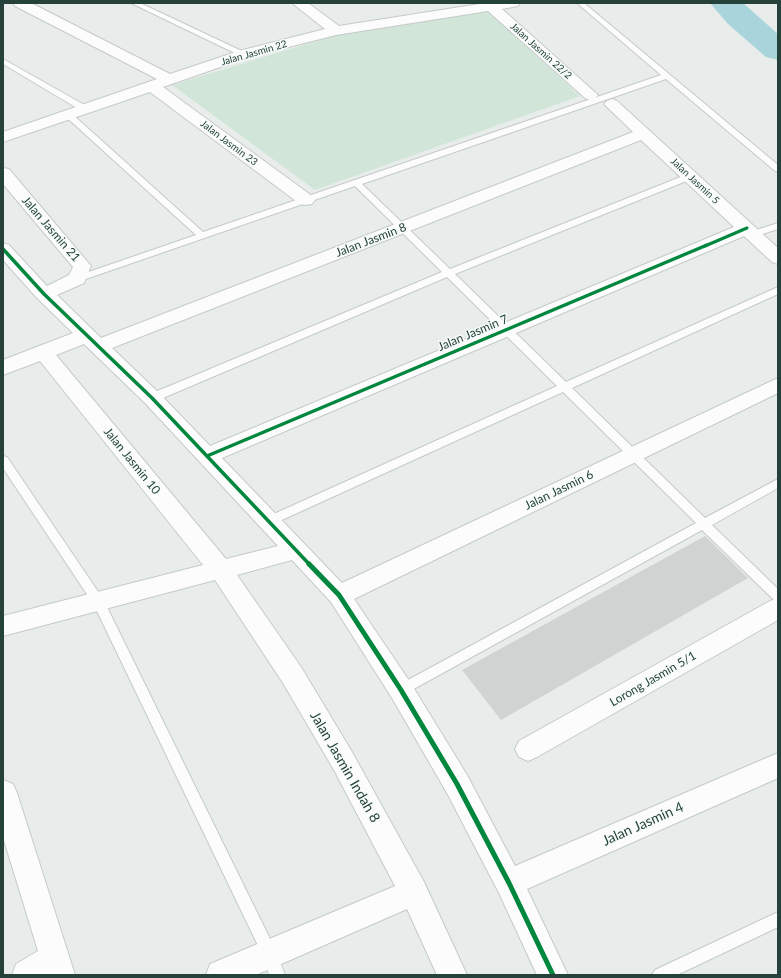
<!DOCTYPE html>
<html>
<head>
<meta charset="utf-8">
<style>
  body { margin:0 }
  #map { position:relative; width:781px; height:978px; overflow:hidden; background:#e8edeb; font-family:Lato,sans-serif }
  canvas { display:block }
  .frame { position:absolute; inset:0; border:4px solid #24423a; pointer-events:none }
</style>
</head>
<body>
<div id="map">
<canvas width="781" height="978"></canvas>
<div class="frame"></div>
</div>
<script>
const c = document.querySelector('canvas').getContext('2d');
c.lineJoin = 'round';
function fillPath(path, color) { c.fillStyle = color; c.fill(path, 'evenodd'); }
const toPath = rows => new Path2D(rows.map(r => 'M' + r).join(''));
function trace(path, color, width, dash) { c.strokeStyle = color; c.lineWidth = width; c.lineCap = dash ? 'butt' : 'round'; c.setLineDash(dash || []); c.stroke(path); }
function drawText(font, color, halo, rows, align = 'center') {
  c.font = font + ' Lato,sans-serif'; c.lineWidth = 3; c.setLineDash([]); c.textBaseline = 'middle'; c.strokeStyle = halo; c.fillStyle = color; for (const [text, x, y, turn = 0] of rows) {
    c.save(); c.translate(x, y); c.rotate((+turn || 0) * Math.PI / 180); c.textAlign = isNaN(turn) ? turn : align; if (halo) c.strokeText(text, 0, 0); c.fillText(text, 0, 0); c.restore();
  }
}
fillPath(toPath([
  [487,10,580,96,315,190,172,85,336,35]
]), '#d1e6d8');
fillPath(toPath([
  [710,3,743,3,778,34,778,60,766,57,728,24,710,3]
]), '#a9d4db');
fillPath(toPath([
  [705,536,748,578,501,720,462,670]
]), '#cfd4d2');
const service = toPath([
  [131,3,140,3,248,54,244,56,241,56,131,3],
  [577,3,584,3,778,165,778,171,775,171,666,79,362,184,450,269,688,174,694,174,695,176,694,178,455,274,566,382,778,287,778,294,572,388,705,518,778,479,778,488,712,525,778,589,778,602,774,600,702,530,401,696,397,694,395,690,397,686,696,523,563,392,273,524,269,525,265,524,263,521,265,518,557,386,447,277,156,401,148,401,147,398,148,395,442,272,355,186,80,281,74,281,72,279,74,277,196,235,64,115,68,113,71,113,203,232,661,75,577,3],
  [3,59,88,107,89,109,85,111,82,111,3,64,3,59],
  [778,223,778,229,753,237,749,234,750,232,778,223],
  [3,456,7,457,103,599,275,949,285,975,269,975,263,956,94,605,3,468,3,456],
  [778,912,778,927,677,975,652,975,655,970,778,912]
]);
const minor = toPath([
  [13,3,31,3,170,74,239,51,325,29,292,3,308,3,339,26,486,3,520,3,518,6,502,9,598,95,595,98,590,100,585,98,488,11,336,35,249,57,163,87,312,196,315,200,312,204,306,205,300,204,150,92,3,142,3,132,157,79,15,6,13,3],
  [612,99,617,101,778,248,778,264,772,262,744,236,222,458,342,583,778,378,778,393,354,599,410,682,467,775,515,866,778,753,778,778,527,889,568,975,537,975,499,893,447,793,392,698,331,602,292,560,237,575,301,667,352,752,424,882,467,975,437,975,407,909,256,975,206,975,210,964,395,886,334,770,283,683,215,580,3,636,3,616,203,565,40,361,3,375,3,360,73,333,37,298,3,260,3,243,9,245,47,286,69,275,73,267,3,184,3,168,9,169,91,266,84,283,57,295,101,338,633,132,604,104,607,101,612,99],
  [641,140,734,227,210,446,159,393,112,348,641,140],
  [84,344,145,403,278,546,226,559,56,355,84,344],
  [778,598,778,620,537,757,528,761,519,757,515,749,519,741,770,601,778,598],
  [3,780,13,784,17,793,75,975,12,975,16,964,38,951,3,837,3,780]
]);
trace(service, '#c5cac8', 2);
trace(minor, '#c5cac8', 2);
fillPath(service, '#fcfcfc');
fillPath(minor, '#fcfcfc');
trace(toPath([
  [705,246,747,228]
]), '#00873e', 3);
trace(toPath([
  [3,249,44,294,152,398,310,565],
  [207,456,707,245]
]), '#00873e', 3.5);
trace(toPath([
  [309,564,339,595,401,690,457,784,509,883,553,975]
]), '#00873e', 5);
drawText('10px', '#24423a', '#f7fbf9', [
  ["Jalan Jasmin 22/2",541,51,42],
  ["Jalan Jasmin 22",254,53,-16],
  ["Jalan Jasmin 23",229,143,37],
  ["Jalan Jasmin 5",695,181,43]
]);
drawText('12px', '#24423a', '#f7fbf9', [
  ["Jalan Jasmin 21",51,229,49],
  ["Jalan Jasmin 8",371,240,-21],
  ["Jalan Jasmin 7",473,333,-23],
  ["Jalan Jasmin 10",132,461,51],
  ["Jalan Jasmin 6",559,490,-26],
  ["Lorong Jasmin 5/1",653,679,-30]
]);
drawText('14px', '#24423a', '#f7fbf9', [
  ["Jalan Jasmin Indah 8",345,767,60],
  ["Jalan Jasmin 4",643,824,-24]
]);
</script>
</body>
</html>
